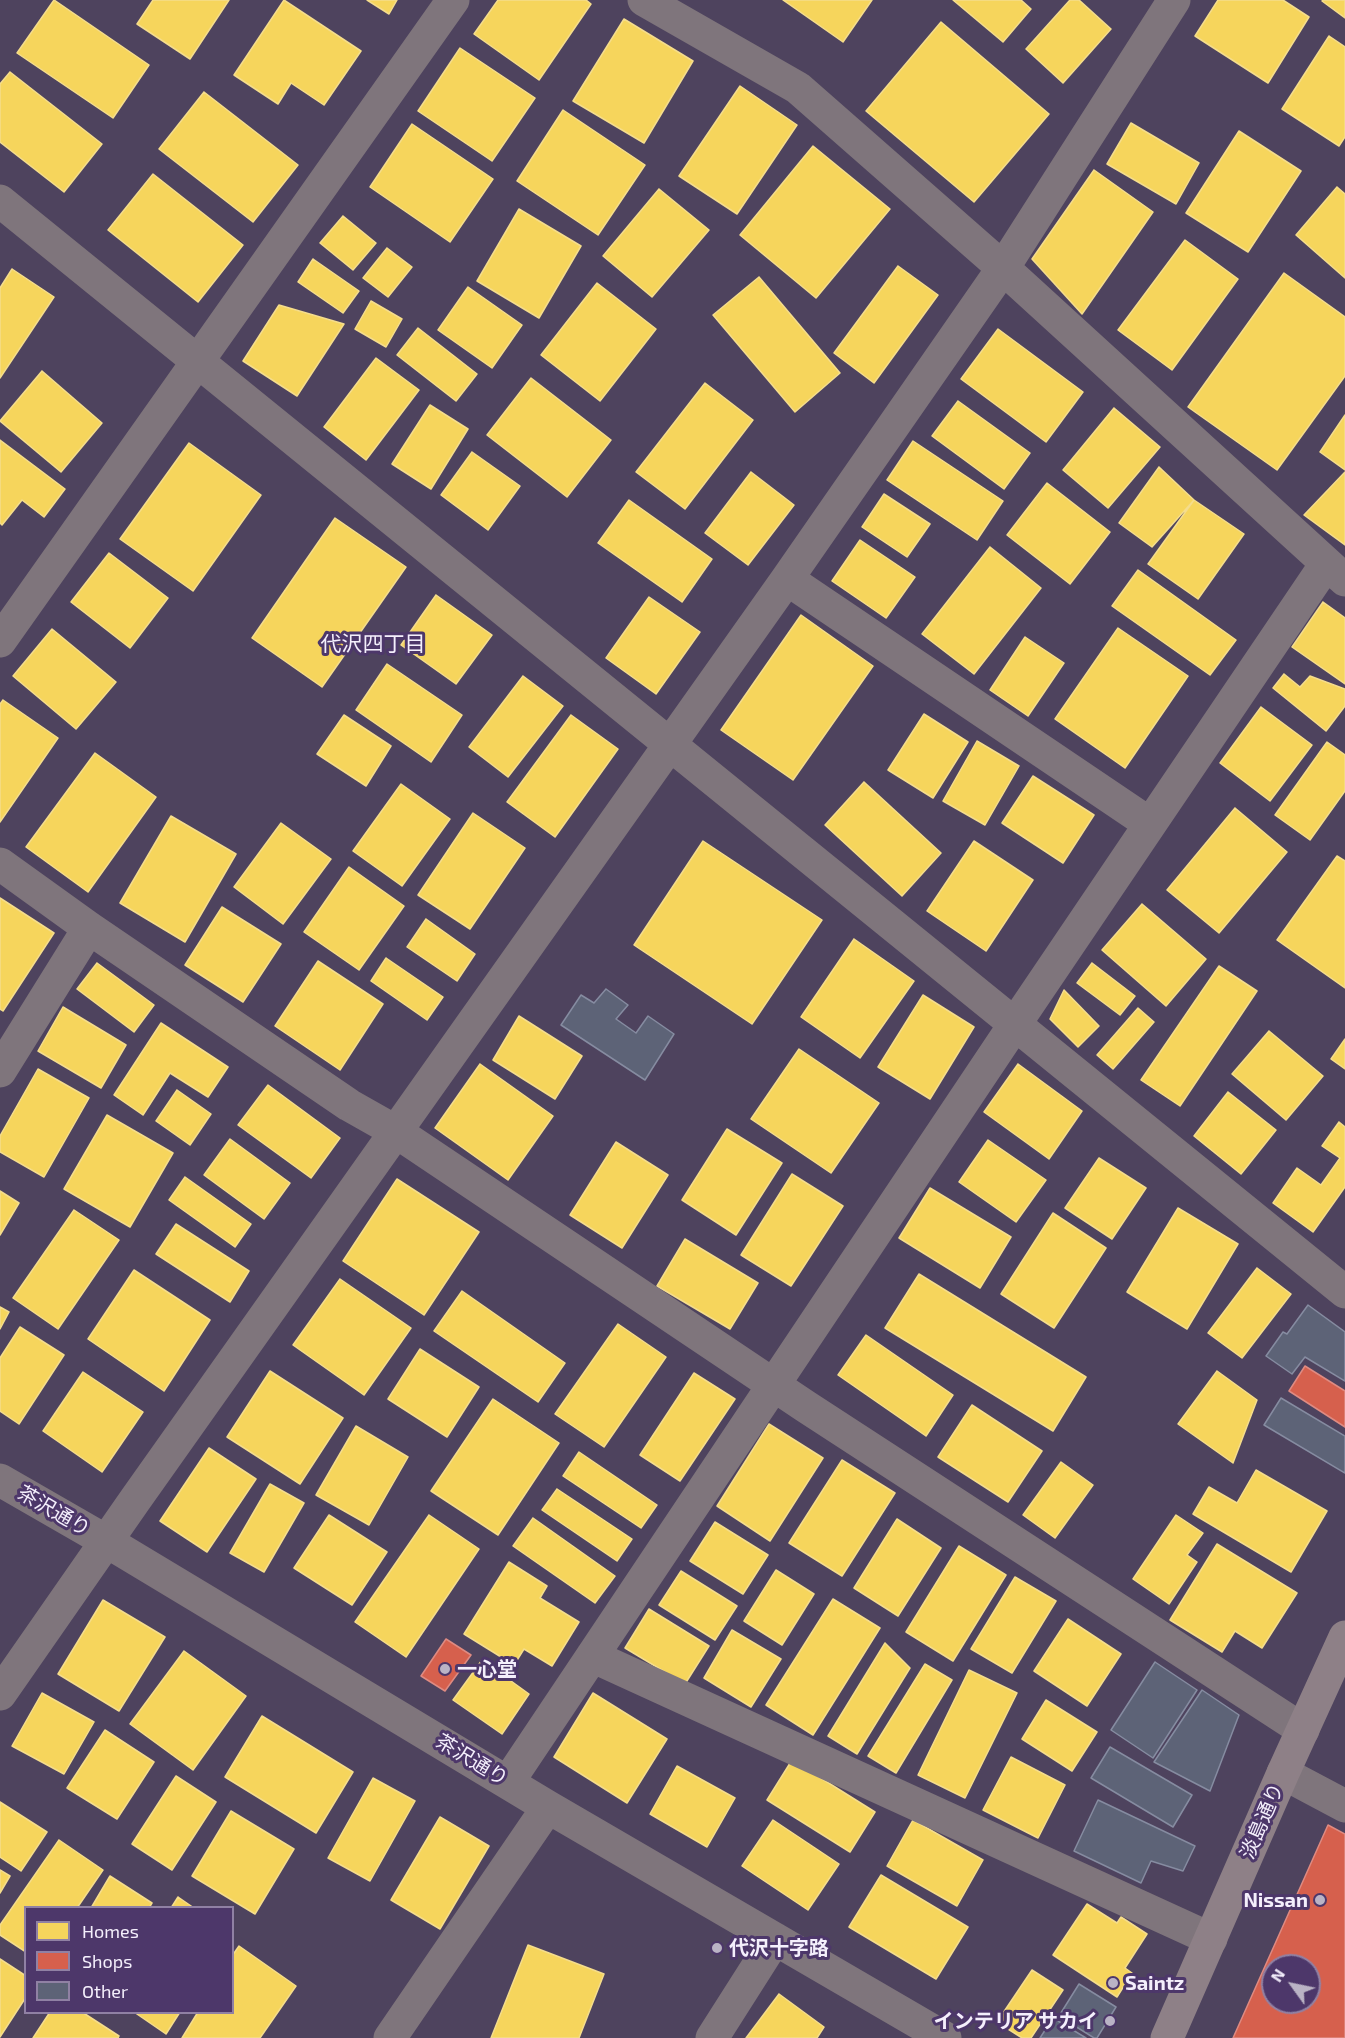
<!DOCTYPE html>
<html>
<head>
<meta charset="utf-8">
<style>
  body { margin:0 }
  #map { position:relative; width:1345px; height:2038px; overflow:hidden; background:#4e435e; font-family:"Exo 2",sans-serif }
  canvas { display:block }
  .legend { position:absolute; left:24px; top:1906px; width:210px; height:108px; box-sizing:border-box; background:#4d376a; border:2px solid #9081a4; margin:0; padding:8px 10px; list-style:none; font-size:18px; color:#f4effc }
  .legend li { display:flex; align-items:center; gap:12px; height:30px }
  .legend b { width:30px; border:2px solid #9081a4 }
  .north { position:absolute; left:1261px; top:1954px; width:60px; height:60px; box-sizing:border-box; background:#4d376a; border:2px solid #9081a4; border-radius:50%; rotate:303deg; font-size:16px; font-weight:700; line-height:24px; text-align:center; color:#f4effc }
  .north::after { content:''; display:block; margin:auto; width:21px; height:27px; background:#bab3c5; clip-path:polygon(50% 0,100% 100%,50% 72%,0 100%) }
</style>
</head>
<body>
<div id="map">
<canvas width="1345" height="2038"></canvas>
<ul class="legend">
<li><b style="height:16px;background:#f6d55c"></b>Homes</li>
<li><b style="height:16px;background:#d6604d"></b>Shops</li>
<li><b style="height:16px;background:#5d6377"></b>Other</li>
</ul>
<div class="north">N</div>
</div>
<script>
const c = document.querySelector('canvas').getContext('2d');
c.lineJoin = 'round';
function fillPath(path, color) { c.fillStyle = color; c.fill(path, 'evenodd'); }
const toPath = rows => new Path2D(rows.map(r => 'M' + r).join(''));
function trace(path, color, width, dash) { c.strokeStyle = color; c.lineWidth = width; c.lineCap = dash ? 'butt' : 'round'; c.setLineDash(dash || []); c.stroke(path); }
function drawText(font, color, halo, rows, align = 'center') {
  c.font = font + ' "Exo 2","Noto Sans JP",sans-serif'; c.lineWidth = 6; c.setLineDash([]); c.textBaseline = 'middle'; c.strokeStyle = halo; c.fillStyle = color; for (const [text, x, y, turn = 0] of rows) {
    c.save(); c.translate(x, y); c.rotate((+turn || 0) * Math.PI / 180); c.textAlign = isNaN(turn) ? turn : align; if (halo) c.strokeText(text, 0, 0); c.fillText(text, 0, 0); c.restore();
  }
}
const homes = toPath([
  [54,0,149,65,113,118,17,53,54,0],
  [153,0,229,0,190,59,137,24,153,0],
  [284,0,361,51,324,105,291,83,278,104,234,75,284,0],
  [367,0,397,0,389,14,367,0],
  [498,0,586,0,591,4,539,80,474,34,498,0],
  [783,0,872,0,843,42,783,0],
  [953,0,1021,0,1031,9,1003,42,953,0],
  [1070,0,1079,0,1111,29,1063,83,1026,49,1070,0],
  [1218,0,1283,0,1309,17,1268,83,1195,36,1218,0],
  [1323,0,1345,0,1345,18,1322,1,1323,0],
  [624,19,693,61,644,143,573,101,624,19],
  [941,22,1049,114,974,202,866,111,941,22],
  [1329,36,1345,47,1345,137,1339,146,1282,109,1329,36],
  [460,48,535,98,492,161,418,111,460,48],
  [10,72,102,144,64,192,0,142,0,84,10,72],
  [740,86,797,125,737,214,679,176,740,86],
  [204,92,298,165,253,222,159,149,204,92],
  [563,110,645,165,598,235,517,181,563,110],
  [1131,123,1199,163,1176,204,1107,164,1131,123],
  [412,124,493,179,450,242,370,187,412,124],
  [1239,131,1301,171,1248,252,1186,213,1239,131],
  [813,146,890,209,816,298,740,235,813,146],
  [1094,170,1153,212,1082,314,1032,259,1094,170],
  [153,174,243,245,198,302,108,230,153,174],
  [1337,187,1345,194,1345,278,1296,235,1337,187],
  [659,189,709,230,652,297,603,256,659,189],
  [519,209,581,246,539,318,477,281,519,209],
  [343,216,376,243,353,270,320,243,343,216],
  [1185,240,1238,279,1172,370,1118,330,1185,240],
  [387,248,412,267,388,297,363,278,387,248],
  [313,259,359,291,343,313,298,282,313,259],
  [898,266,938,295,874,383,834,353,898,266],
  [12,269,54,297,0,378,0,288,12,269],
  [1284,273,1345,317,1345,376,1277,470,1188,407,1284,273],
  [759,277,840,373,795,412,713,315,759,277],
  [597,283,656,329,600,401,541,355,597,283],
  [468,287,522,325,492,368,438,330,468,287],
  [371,301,402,319,386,347,355,329,371,301],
  [279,305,344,324,297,396,243,361,279,305],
  [418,328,477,374,456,401,397,355,418,328],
  [998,329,1083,392,1046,442,961,379,998,329],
  [376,358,419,390,366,460,324,427,376,358],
  [42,371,102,423,61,472,0,421,42,371],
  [531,378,611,440,567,497,487,435,531,378],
  [705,383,753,420,685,509,636,472,705,383],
  [958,401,1030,453,1004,489,932,436,958,401],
  [430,405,468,429,431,489,392,464,430,405],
  [1114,408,1160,447,1108,508,1063,470,1114,408],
  [1345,415,1345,470,1320,452,1345,415],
  [0,440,65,489,44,517,22,500,2,525,0,523,0,440],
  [913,441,1003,501,977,540,887,480,913,441],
  [189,443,261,495,193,591,120,539,189,443],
  [472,452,520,486,488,530,441,495,472,452],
  [1159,467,1194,500,1152,547,1119,523,1159,467],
  [751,472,794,505,748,565,705,533,751,472],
  [1345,472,1345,545,1304,515,1345,472],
  [1047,483,1110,532,1070,584,1007,535,1047,483],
  [884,494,930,524,907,557,862,527,884,494],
  [629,500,712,559,682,602,598,543,629,500],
  [1194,500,1244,534,1198,599,1148,564,1194,500],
  [335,518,406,567,322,687,252,638,335,518],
  [860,540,915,577,886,618,832,581,860,540],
  [990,547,1041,588,974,674,922,634,990,547],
  [109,553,168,598,130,648,71,602,109,553],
  [1138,570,1236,640,1210,675,1112,606,1138,570],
  [436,595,492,635,456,684,401,645,436,595],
  [649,597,700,632,656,694,606,658,649,597],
  [1323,602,1345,618,1345,684,1292,647,1323,602],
  [801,615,873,666,793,780,721,730,801,615],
  [1118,628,1188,676,1125,768,1055,719,1118,628],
  [52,629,116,682,76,729,13,676,52,629],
  [1025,637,1064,663,1028,716,990,690,1025,637],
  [387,664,462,715,431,762,356,710,387,664],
  [1284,674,1300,687,1310,676,1345,689,1345,706,1326,731,1273,688,1284,674],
  [523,676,563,706,508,777,469,747,523,676],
  [3,700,58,738,0,822,0,704,3,700],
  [1261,707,1312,745,1270,801,1220,763,1261,707],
  [924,714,968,742,933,798,888,770,924,714],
  [344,715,391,746,366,786,317,754,344,715],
  [571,715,618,749,555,837,507,802,571,715],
  [977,741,1019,766,985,825,943,801,977,741],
  [1327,742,1345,755,1345,791,1310,840,1275,815,1327,742],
  [95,753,156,797,88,892,26,847,95,753],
  [1033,776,1094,815,1063,863,1002,823,1033,776],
  [864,782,941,853,902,896,825,825,864,782],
  [401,784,450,819,402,886,353,851,401,784],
  [1235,808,1287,852,1219,933,1167,890,1235,808],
  [473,813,525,848,470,929,418,895,473,813],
  [171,816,236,854,185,942,120,903,171,816],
  [281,823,331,859,283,924,234,887,281,823],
  [703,841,822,920,752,1024,634,945,703,841],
  [974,841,1033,880,986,951,927,911,974,841],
  [1337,856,1345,861,1345,988,1277,940,1337,856],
  [349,867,404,906,359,970,304,932,349,867],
  [0,898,54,933,3,1011,0,1009,0,898],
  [1142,904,1206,959,1166,1006,1102,950,1142,904],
  [222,907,281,944,243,1002,185,965,222,907],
  [426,919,475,954,457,981,407,947,426,919],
  [854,939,914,981,860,1058,801,1017,854,939],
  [386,958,443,997,427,1020,371,981,386,958],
  [318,961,383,1004,340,1070,275,1026,318,961],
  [97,963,154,1005,134,1032,77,989,97,963],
  [1092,963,1135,996,1120,1015,1077,983,1092,963],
  [1219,966,1257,991,1180,1106,1141,1080,1219,966],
  [1064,990,1099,1026,1078,1047,1050,1019,1064,990],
  [923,995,974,1027,930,1099,878,1067,923,995],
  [63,1007,126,1045,101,1088,38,1051,63,1007],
  [1138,1008,1154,1022,1113,1069,1097,1055,1138,1008],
  [519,1016,582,1056,555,1099,493,1060,519,1016],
  [161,1023,228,1067,208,1097,170,1073,143,1115,114,1095,161,1023],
  [1269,1031,1323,1076,1286,1120,1232,1074,1269,1031],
  [1345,1039,1345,1069,1331,1059,1345,1039],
  [799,1049,879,1103,831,1173,751,1119,799,1049],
  [480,1064,553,1116,508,1180,435,1128,480,1064],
  [1018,1064,1082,1111,1049,1159,984,1112,1018,1064],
  [38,1069,89,1098,44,1177,0,1152,0,1136,38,1069],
  [268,1085,340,1138,311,1178,238,1125,268,1085],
  [177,1090,211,1114,190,1145,156,1121,177,1090],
  [1228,1092,1276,1130,1241,1174,1194,1136,1228,1092],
  [107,1115,173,1153,130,1227,64,1189,107,1115],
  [1339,1122,1345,1127,1345,1187,1313,1232,1273,1203,1297,1168,1321,1185,1340,1158,1322,1146,1339,1122],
  [727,1129,782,1163,736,1235,682,1200,727,1129],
  [230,1139,290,1183,264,1219,204,1175,230,1139],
  [988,1140,1046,1180,1016,1222,959,1182,988,1140],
  [616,1142,668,1175,622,1248,570,1215,616,1142],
  [1099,1158,1146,1188,1112,1239,1065,1208,1099,1158],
  [792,1174,843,1206,791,1286,741,1255,792,1174],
  [185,1177,251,1224,235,1247,169,1200,185,1177],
  [397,1179,479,1232,424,1315,343,1261,397,1179],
  [930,1188,1011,1237,980,1288,899,1238,930,1188],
  [0,1191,19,1203,0,1235,0,1191],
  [1178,1208,1238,1244,1187,1329,1127,1292,1178,1208],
  [74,1210,119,1240,58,1329,13,1298,74,1210],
  [1053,1213,1106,1248,1054,1328,1001,1294,1053,1213],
  [176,1224,249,1271,230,1302,156,1254,176,1224],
  [685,1239,758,1283,730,1329,657,1286,685,1239],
  [1257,1268,1291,1294,1242,1358,1208,1333,1257,1268],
  [134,1270,210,1320,164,1391,88,1339,134,1270],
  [919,1274,1086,1377,1053,1431,885,1328,919,1274],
  [340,1279,411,1328,364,1395,293,1345,340,1279],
  [462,1291,565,1363,538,1402,434,1331,462,1291],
  [0,1307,9,1312,0,1329,0,1307],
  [618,1324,666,1357,604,1447,555,1414,618,1324],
  [20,1327,64,1355,19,1424,0,1411,0,1358,20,1327],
  [866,1335,953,1395,926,1436,838,1375,866,1335],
  [420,1349,479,1387,447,1437,388,1399,420,1349],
  [270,1371,343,1418,300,1484,227,1437,270,1371],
  [1217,1371,1257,1400,1233,1463,1178,1424,1217,1371],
  [83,1372,143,1412,102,1472,43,1431,83,1372],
  [694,1373,735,1399,680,1481,640,1455,694,1373],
  [493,1399,559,1443,498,1535,431,1491,493,1399],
  [972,1405,1042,1451,1008,1502,938,1457,972,1405],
  [769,1424,823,1458,770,1541,717,1506,769,1424],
  [356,1426,408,1457,369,1525,316,1495,356,1426],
  [209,1448,256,1479,207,1552,160,1521,209,1448],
  [579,1452,657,1505,641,1528,563,1476,579,1452],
  [842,1460,895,1493,842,1576,789,1543,842,1460],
  [1061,1462,1093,1485,1055,1538,1023,1515,1061,1462],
  [1256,1470,1327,1511,1291,1572,1193,1514,1209,1487,1237,1503,1256,1470],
  [270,1484,304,1503,264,1572,230,1553,270,1484],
  [557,1489,632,1539,617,1561,542,1510,557,1489],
  [329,1515,387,1552,352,1605,294,1568,329,1515],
  [429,1515,479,1549,406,1657,355,1622,429,1515],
  [1176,1515,1203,1533,1187,1555,1197,1562,1169,1604,1133,1579,1176,1515],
  [533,1518,615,1576,595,1603,513,1546,533,1518],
  [897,1519,941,1548,898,1616,854,1588,897,1519],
  [715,1522,768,1555,743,1594,690,1561,715,1522],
  [1217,1544,1297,1593,1262,1648,1235,1631,1222,1652,1170,1620,1217,1544],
  [959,1546,1006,1575,953,1661,906,1632,959,1546],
  [509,1562,547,1586,540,1598,579,1622,552,1666,524,1649,514,1665,464,1634,509,1562],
  [776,1570,814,1594,782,1645,744,1621,776,1570],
  [681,1571,737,1606,715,1640,659,1605,681,1571],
  [1015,1577,1056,1601,1012,1673,971,1649,1015,1577],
  [833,1599,880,1628,813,1735,766,1705,833,1599],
  [103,1600,165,1637,119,1711,58,1674,103,1600],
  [649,1609,709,1646,685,1684,625,1648,649,1609],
  [1068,1619,1121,1654,1087,1706,1034,1671,1068,1619],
  [732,1630,781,1659,751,1707,704,1678,732,1630],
  [885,1643,910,1668,857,1754,828,1736,885,1643],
  [184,1651,246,1696,193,1770,130,1724,184,1651],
  [482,1660,529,1694,502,1734,453,1700,482,1660],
  [925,1664,952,1680,896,1773,868,1756,925,1664],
  [969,1670,1017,1693,965,1798,918,1775,969,1670],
  [42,1693,94,1722,64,1774,12,1746,42,1693],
  [593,1693,667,1739,627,1803,554,1757,593,1693],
  [1046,1700,1097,1732,1072,1771,1022,1739,1046,1700],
  [262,1716,353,1772,316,1833,225,1777,262,1716],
  [105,1730,154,1762,117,1819,67,1788,105,1730],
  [1011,1757,1065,1785,1038,1838,983,1810,1011,1757],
  [792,1760,875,1812,850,1852,767,1800,792,1760],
  [677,1766,735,1798,707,1847,650,1814,677,1766],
  [176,1776,216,1802,172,1870,132,1844,176,1776],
  [373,1778,415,1801,370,1881,328,1858,373,1778],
  [0,1802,47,1832,21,1871,0,1857,0,1802],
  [231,1811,294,1849,255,1914,192,1876,231,1811],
  [440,1817,489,1846,440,1929,391,1900,440,1817],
  [773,1820,839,1864,808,1910,742,1866,773,1820],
  [913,1820,983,1860,957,1906,887,1866,913,1820],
  [59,1840,103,1870,77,1908,26,1908,26,1952,0,1935,0,1925,59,1840],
  [0,1870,10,1876,0,1893,0,1870],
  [881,1875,968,1927,936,1979,849,1927,881,1875],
  [110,1876,152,1903,149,1908,91,1908,110,1876],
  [178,1897,194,1908,171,1908,178,1897],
  [1087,1904,1117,1923,1121,1917,1147,1934,1125,1968,1132,1973,1117,1997,1053,1955,1087,1904],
  [528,1945,604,1974,579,2038,491,2038,528,1945],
  [239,1946,296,1986,260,2038,182,2038,198,2012,232,2012,232,1956,239,1946],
  [0,1959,26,1976,26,1997,0,2037,0,1959],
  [1032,1970,1063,1990,1031,2038,1022,2038,997,2022,1032,1970],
  [779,1994,824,2027,817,2038,746,2038,779,1994],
  [50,2012,82,2012,119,2036,118,2038,33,2038,50,2012],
  [134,2012,180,2012,166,2034,134,2012]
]);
fillPath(homes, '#f6d55c');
trace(homes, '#f5dd8c', 1.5);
const shops = toPath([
  [1305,1366,1345,1391,1345,1427,1289,1391,1305,1366],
  [446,1639,471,1655,445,1691,421,1676,446,1639],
  [1328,1825,1345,1834,1345,2038,1233,2038,1328,1825],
  [1273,1966,1309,1966,1309,2002,1273,2002,1273,1966]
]);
fillPath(shops, '#d6604d');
trace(shops, '#df8b82', 1.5);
const building = toPath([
  [606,989,628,1005,616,1019,636,1033,648,1016,674,1034,645,1080,561,1025,581,995,594,1003,606,989],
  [1308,1305,1345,1332,1345,1381,1305,1357,1292,1374,1266,1356,1283,1332,1287,1334,1308,1305],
  [1281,1398,1345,1436,1345,1473,1264,1425,1281,1398],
  [1155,1662,1197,1690,1153,1758,1111,1730,1155,1662],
  [1202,1690,1239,1715,1210,1791,1154,1762,1202,1690],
  [1110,1747,1192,1795,1173,1827,1091,1778,1110,1747],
  [1098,1800,1195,1846,1183,1871,1151,1861,1141,1883,1074,1851,1098,1800],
  [1079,1984,1116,2007,1097,2038,1094,2038,1059,2016,1079,1984],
  [1053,2018,1086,2038,1040,2038,1053,2018]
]);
fillPath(building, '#5d6377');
trace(building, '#868ca1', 1.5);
trace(toPath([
  [644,0,798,88,1003,268,1345,580],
  [0,201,1345,1292],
  [787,579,1150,824],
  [0,641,453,0],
  [0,864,89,928,349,1105,395,1131,805,1406,1303,1730],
  [0,1071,89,928],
  [0,1480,106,1541,548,1807,945,2038],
  [592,1656,1211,1939],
  [0,1694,135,1500,787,579,1003,268,1174,0],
  [1283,1773,1345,1806],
  [508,1782,1015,1024,1326,564],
  [390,2038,548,1807],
  [712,2038,775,1939]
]), '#7f757c', 33);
trace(toPath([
  [1167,2038,1283,1773,1345,1637]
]), '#8e8087', 33);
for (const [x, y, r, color] of [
  [445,1669,6,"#bab3c5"],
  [1320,1900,6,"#bab3c5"],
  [717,1948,6,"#bab3c5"],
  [1113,1983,6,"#bab3c5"],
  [1110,2021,6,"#bab3c5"]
]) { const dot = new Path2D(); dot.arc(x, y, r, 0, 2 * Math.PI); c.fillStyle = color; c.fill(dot); trace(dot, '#4d376a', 2); }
drawText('20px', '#f4effc', '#4d376a', [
  ["茶沢通り",54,1511,30],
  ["茶沢通り",472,1760,31],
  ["淡島通り",1262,1821,-67]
]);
drawText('bold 20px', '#f4effc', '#4d376a', [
  ["一心堂",457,1669],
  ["Nissan",1308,1900,"right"],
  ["代沢十字路",729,1948],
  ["Saintz",1125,1983],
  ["インテリア サカイ",1098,2021,"right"]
], 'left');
drawText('21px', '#f4effc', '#4d376a', [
  ["代沢四丁目",373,644]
]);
</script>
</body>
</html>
